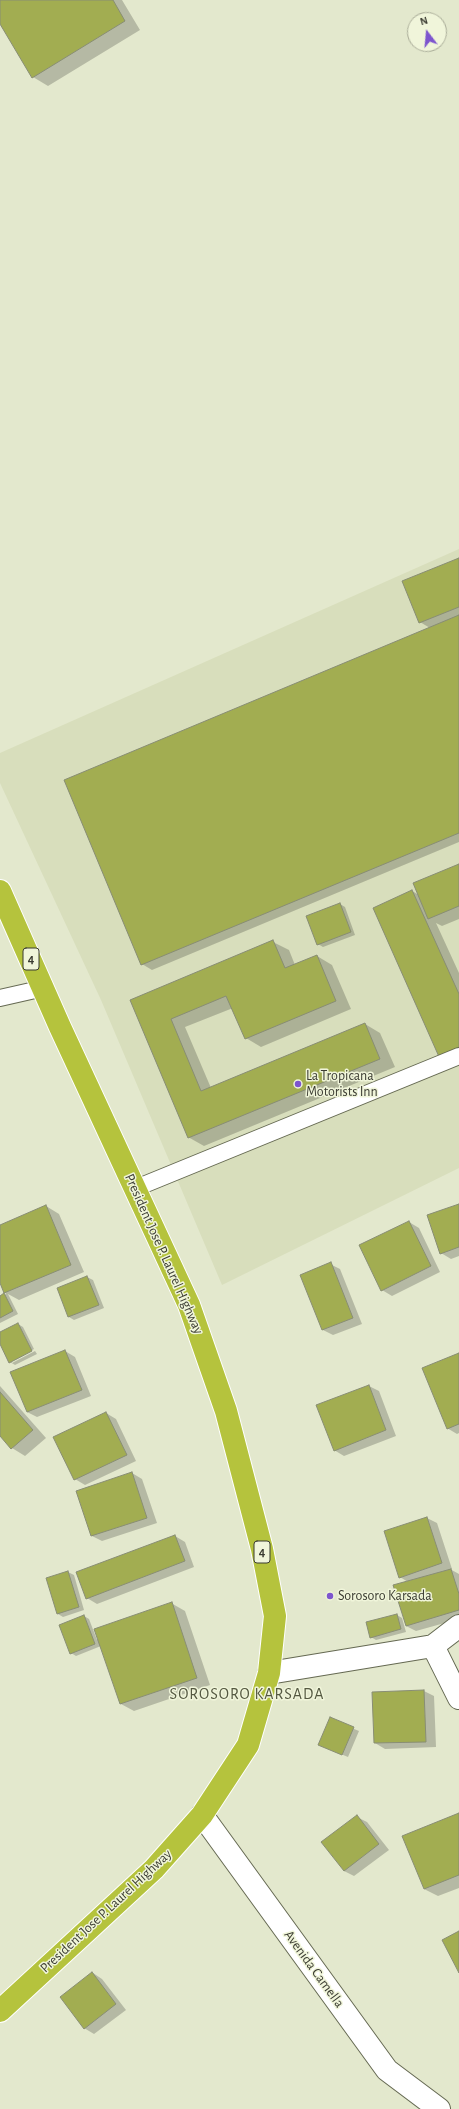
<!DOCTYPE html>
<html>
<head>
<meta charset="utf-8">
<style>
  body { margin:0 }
  #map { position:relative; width:459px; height:2109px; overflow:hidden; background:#e3e8cd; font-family:"Alegreya Sans",sans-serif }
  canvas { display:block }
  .north { position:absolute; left:407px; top:12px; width:40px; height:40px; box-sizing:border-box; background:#f0f5da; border:1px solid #a8ab97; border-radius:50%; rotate:344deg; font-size:11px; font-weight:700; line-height:16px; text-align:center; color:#3b3c32 }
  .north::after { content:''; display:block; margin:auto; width:14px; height:18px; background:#7d55ce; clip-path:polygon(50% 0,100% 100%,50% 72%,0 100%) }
</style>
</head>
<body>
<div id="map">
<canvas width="459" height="2109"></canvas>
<div class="north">N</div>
</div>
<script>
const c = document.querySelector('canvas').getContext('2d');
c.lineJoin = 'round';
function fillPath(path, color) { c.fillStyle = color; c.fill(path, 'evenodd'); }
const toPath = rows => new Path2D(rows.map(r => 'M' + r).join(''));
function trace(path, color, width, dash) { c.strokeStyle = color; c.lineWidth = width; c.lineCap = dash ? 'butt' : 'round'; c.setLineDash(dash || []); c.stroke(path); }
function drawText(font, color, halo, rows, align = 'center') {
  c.font = font + ' "Alegreya Sans",sans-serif'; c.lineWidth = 3; c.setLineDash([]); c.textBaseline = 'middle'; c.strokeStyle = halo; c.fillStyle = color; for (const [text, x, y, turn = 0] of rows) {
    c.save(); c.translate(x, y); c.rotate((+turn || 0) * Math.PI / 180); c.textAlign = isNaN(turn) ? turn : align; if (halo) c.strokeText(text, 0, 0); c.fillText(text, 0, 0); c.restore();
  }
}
fillPath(toPath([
  [459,549,459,1168,222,1285,101,1000,0,783,0,753]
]), '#d8debc');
fillPath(toPath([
  [0,0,122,0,140,30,48,86,33,77,0,23],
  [459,559,459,842,152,970,142,964,430,628,420,622],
  [459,865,459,919,442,926,436,923,459,973,459,1063,412,891,419,895],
  [340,904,345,907,355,935,323,947,318,944],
  [273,942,289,950,295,965,317,956,332,965,351,1009,261,1047,246,1038,233,1008,185,1027,211,1088,365,1024,380,1033,395,1067,204,1146,188,1137,131,1000],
  [459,1205,459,1256,451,1259,441,1253],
  [46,1206,59,1214,84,1272,19,1300,8,1294,18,1314,0,1323,0,1297,6,1294,0,1280,0,1226],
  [409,1222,419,1228,440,1272,392,1296,382,1290],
  [330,1264,340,1269,362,1324,333,1335,323,1330],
  [87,1277,93,1280,104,1308,74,1320,69,1317],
  [18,1324,23,1327,34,1349,12,1361,12,1363,35,1351,37,1354,15,1365,10,1362,0,1342,0,1333],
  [65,1351,75,1357,91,1396,37,1417,27,1412],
  [459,1354,459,1433,457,1434,447,1428],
  [0,1386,46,1438,25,1456,12,1448,0,1434],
  [369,1386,379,1391,396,1436,344,1456,334,1450],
  [106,1413,116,1419,136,1461,85,1485,75,1479],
  [132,1473,142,1479,157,1523,102,1541,92,1536],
  [427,1518,437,1523,452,1569,450,1569,459,1574,459,1619,416,1631,406,1626,408,1582,400,1577],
  [175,1536,185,1542,194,1567,97,1604,87,1598],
  [68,1572,74,1575,84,1610,63,1617,58,1614],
  [171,1603,185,1611,210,1685,134,1711,121,1704,101,1646,76,1656,71,1653,84,1616,89,1619,97,1640],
  [397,1615,402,1618,406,1632,376,1640,371,1637],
  [424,1691,434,1696,436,1747,385,1749,375,1743,373,1693],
  [330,1719,359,1731,348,1757,319,1745],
  [459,1814,459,1888,438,1896,424,1889],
  [357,1817,367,1822,389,1850,354,1876,344,1871],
  [93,1973,102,1979,126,2010,94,2034,84,2028]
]), '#0003');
const building = toPath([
  [0,0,113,0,125,21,32,78,0,24,0,0],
  [459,558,459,607,419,623,402,581,459,558],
  [459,615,459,833,141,965,64,780,459,615],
  [459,864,459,906,428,919,413,883,459,864],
  [412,890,459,994,459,1050,440,1059,373,908,412,890],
  [340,903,351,932,317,945,306,916,340,903],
  [273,940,285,968,317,955,336,1001,245,1039,226,996,171,1019,201,1091,365,1023,380,1059,188,1138,130,1000,273,940],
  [459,1204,459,1247,440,1254,427,1215,459,1204],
  [46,1205,71,1265,4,1293,0,1283,0,1225,46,1205],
  [409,1221,431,1266,381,1291,359,1245,409,1221],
  [331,1262,353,1318,322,1330,300,1275,331,1262],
  [87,1276,99,1305,68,1317,57,1288,87,1276],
  [4,1293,13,1311,0,1318,0,1296,4,1293],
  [18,1323,32,1351,9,1363,0,1344,0,1332,18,1323],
  [65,1350,82,1390,27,1412,10,1372,65,1350],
  [459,1353,459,1424,447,1429,422,1368,459,1353],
  [369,1385,386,1430,334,1451,316,1405,369,1385],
  [0,1392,33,1430,11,1449,0,1436,0,1392],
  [106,1412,127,1455,74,1480,53,1437,106,1412],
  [132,1472,147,1518,91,1536,76,1491,132,1472],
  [427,1517,442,1563,399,1578,384,1531,427,1517],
  [175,1535,185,1561,86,1599,76,1572,175,1535],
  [451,1569,459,1594,459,1610,406,1626,393,1585,451,1569],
  [68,1571,79,1607,57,1614,46,1578,68,1571],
  [172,1602,197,1678,120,1704,94,1629,172,1602],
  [397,1614,401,1629,370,1638,366,1622,397,1614],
  [84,1615,95,1644,70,1654,59,1625,84,1615],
  [424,1690,426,1742,374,1743,372,1692,424,1690],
  [330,1717,354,1727,342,1755,318,1745,330,1717],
  [459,1813,459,1875,424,1889,402,1836,459,1813],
  [357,1815,379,1844,344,1871,321,1842,357,1815],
  [459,1931,459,1973,442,1940,459,1931],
  [92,1972,116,2004,84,2029,60,1997,92,1972]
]);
fillPath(building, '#a2ad51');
trace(building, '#888d74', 1);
const lane = toPath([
  [0,998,44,988],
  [136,1188,459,1056]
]);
const street = toPath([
  [433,1646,459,1698],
  [269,1673,433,1646,459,1626],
  [202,1815,387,2070,439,2109]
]);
const highway = toPath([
  [0,891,60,1027,189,1305,226,1411,262,1549,275,1616,269,1673,248,1745,202,1815,154,1869,0,2011]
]);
trace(lane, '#656952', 18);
trace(street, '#656952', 24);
trace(highway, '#fff', 24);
trace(lane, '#fff', 16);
trace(street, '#fff', 22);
trace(highway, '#b5c33d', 22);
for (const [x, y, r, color] of [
  [298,1084,4,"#7d55ce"],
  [330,1596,4,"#7d55ce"]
]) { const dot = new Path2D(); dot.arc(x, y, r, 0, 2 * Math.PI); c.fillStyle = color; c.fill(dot); trace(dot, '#f0f5da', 1.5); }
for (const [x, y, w] of [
  [31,959,16],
  [262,1552,16]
]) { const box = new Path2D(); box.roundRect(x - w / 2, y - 11, w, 22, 3); c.fillStyle = '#f0f5da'; c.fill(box); trace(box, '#3b3c32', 1); }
drawText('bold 13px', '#3b3c32', null, [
  ["4",31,959],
  ["4",262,1552]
]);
drawText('14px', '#3b3c32', '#f0f5da', [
  ["La Tropicana",306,1076],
  ["Motorists Inn",306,1092],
  ["Sorosoro Karsada",338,1596]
], 'left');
drawText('14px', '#3b3c32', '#f0f5da', [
  ["President Jose P. Laurel Highway",164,1254,66],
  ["President Jose P. Laurel Highway",106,1911,-43],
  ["Avenida Camella",314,1969,54]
]);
c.letterSpacing = '1px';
drawText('16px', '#545841', '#f0f5da', [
  ["SOROSORO KARSADA",247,1694]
]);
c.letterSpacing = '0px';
</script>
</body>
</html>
